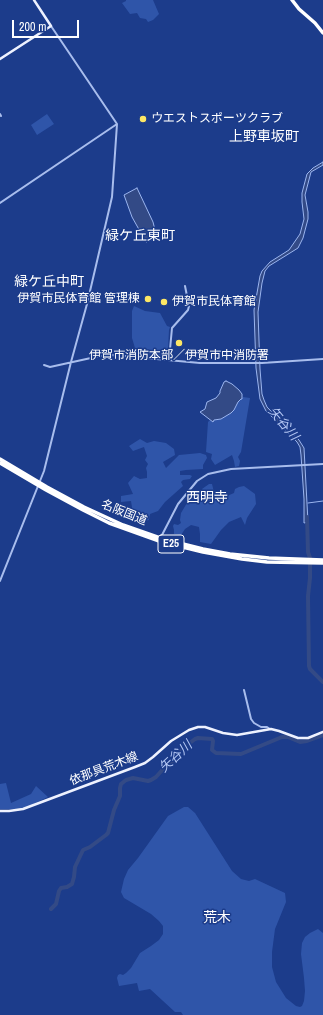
<!DOCTYPE html>
<html>
<head>
<meta charset="utf-8">
<style>
  body { margin:0 }
  #map { position:relative; width:323px; height:1015px; overflow:hidden; background:#1c3c8b; font-family:"Archivo Narrow",sans-serif }
  canvas { display:block }
  .scale { position:absolute; left:12px; top:20px; width:67px; height:18px; box-sizing:border-box; border:2px solid #fff; border-top:0; padding-left:5px; font-size:12px; line-height:14px; white-space:nowrap; color:#fff; -webkit-text-stroke:3px #1c3c8b; paint-order:stroke }
</style>
</head>
<body>
<div id="map">
<canvas width="323" height="1015"></canvas>
<div class="scale">200 m</div>
</div>
<script>
const c = document.querySelector('canvas').getContext('2d');
c.lineJoin = 'round';
function fillPath(path, color) { c.fillStyle = color; c.fill(path, 'evenodd'); }
const toPath = rows => new Path2D(rows.map(r => 'M' + r).join(''));
function trace(path, color, width, dash) { c.strokeStyle = color; c.lineWidth = width; c.lineCap = dash ? 'butt' : 'round'; c.setLineDash(dash || []); c.stroke(path); }
function drawText(font, color, halo, rows, align = 'center') {
  c.font = font + ' "Archivo Narrow","Noto Sans JP",sans-serif'; c.lineWidth = 3; c.setLineDash([]); c.textBaseline = 'middle'; c.strokeStyle = halo; c.fillStyle = color; for (const [text, x, y, turn = 0] of rows) {
    c.save(); c.translate(x, y); c.rotate((+turn || 0) * Math.PI / 180); c.textAlign = isNaN(turn) ? turn : align; if (halo) c.strokeText(text, 0, 0); c.fillText(text, 0, 0); c.restore();
  }
}
fillPath(toPath([
  [126,0,153,0,159,14,153,20,148,22,146,19,140,18,137,13,130,14,122,3,126,1],
  [47,114,54,124,37,135,31,125],
  [134,306,145,311,160,313,167,326,170,327,169,330,168,349,166,356,135,353,135,348,132,338,132,311],
  [243,397,250,398,241,452,238,457,240,461,239,466,235,467,234,461,232,455,215,465,211,459,212,454,206,452,208,422,210,420,213,422,214,420,221,419,234,410,238,402,241,399,242,399],
  [140,439,147,443,154,441,166,443,174,449,175,455,163,462,166,468,179,455,200,453,206,455,207,458,203,465,203,469,186,470,180,471,180,475,190,475,192,476,190,479,183,480,181,482,183,486,165,502,158,511,150,514,149,520,141,522,134,520,131,501,121,502,121,496,133,494,128,483,134,476,140,479,147,478,147,472,146,468,148,464,145,460,147,456,144,447,133,451,129,446],
  [209,484,212,484,215,496,227,496,234,493,235,489,239,487,244,486,255,494,256,504,247,518,245,525,241,517,229,522,221,530,211,544,200,542,200,534,199,527,191,525,185,529,181,535,174,534,174,530,173,526,174,524,178,525,181,523,180,520,181,513,190,498,204,499,205,495,202,489],
  [6,783,11,803,31,794,36,786,48,797,33,804,33,805,20,809,0,809,0,784],
  [184,807,188,807,195,813,232,871,241,879,249,881,255,879,285,893,286,902,275,929,272,952,272,967,276,982,286,998,296,1006,300,1007,302,1006,304,1001,305,991,304,978,301,954,302,943,305,937,310,933,318,929,323,933,323,1015,183,1015,181,1012,175,1012,150,989,139,991,137,983,119,986,117,978,118,975,120,974,123,975,126,973,131,968,140,953,151,946,159,940,163,934,163,926,159,921,151,914,124,898,121,892,124,879,128,870,138,858,168,816]
]), '#2f55a9');
const water = toPath([
  [323,162,323,165,311,172,305,195,308,212,308,219,303,238,298,248,290,253,269,266,265,271,262,283,258,312,260,369,262,394,264,400,267,407,299,440,304,448,308,522,304,523,304,499,301,455,300,447,297,442,266,411,260,399,256,368,254,310,260,276,262,271,270,262,289,250,300,234,304,219,302,202,302,193,307,174,313,168,323,162],
  [137,188,153,222,157,238,146,242,132,217,124,195,137,188],
  [226,381,232,384,239,390,242,394,242,399,241,399,238,402,234,410,231,413,221,419,214,420,213,422,200,412,205,409,207,402,216,398,220,393,220,391,224,382,226,381]
]);
fillPath(water, '#334a86');
trace(water, '#9bb5ef', 1);
trace(toPath([
  [308,503,323,501]
]), '#9bb5ef', 1);
trace(toPath([
  [307,517,308,552,310,558,310,578,308,596,309,666,310,669,323,682],
  [51,909,56,904,59,891,61,888,67,887,72,884,74,877,75,867,83,850,90,847,106,835,108,833,114,810,120,796,120,788,121,784,126,780,133,778,148,781,151,780,156,777,165,767,171,765,174,761,177,753,195,739,198,738,212,739,213,741,212,750,216,753,241,754,282,737,288,737,300,742,307,741,323,735]
]), '#334a86', 4);
trace(toPath([
  [0,114,1,116],
  [0,203,117,124],
  [169,360,172,328,188,310,189,306,185,286],
  [44,365,50,367,100,356,113,355,200,363,262,363,323,359],
  [162,535,178,504,197,481,208,474,231,469,323,464],
  [0,581,44,471,71,362,87,304,112,197,117,124,51,26],
  [244,690,251,719,254,723,261,727,267,727,270,729]
]), '#a8bded', 2);
trace(toPath([
  [0,59,51,26,34,0],
  [0,811,9,811,23,809,135,767,145,763,153,757,171,741,189,730,198,727,205,727,223,733,237,735,271,729,279,731,298,738,308,738,323,732]
]), '#eef2ff', 2.5);
trace(toPath([
  [292,0,299,9,315,23,323,33],
  [0,459,47,487,84,507,123,525,163,539,203,549,230,554,269,558,323,560],
  [0,463,46,490,83,510,109,523,162,542,203,552,242,559,267,562,323,563]
]), '#fff', 3.5);
for (const [x, y, r, color] of [
  [143,119,4,"#fde765"],
  [148,299,4,"#fde765"],
  [164,302,4,"#fde765"],
  [179,343,4,"#fde765"]
]) { const dot = new Path2D(); dot.arc(x, y, r, 0, 2 * Math.PI); c.fillStyle = color; c.fill(dot); trace(dot, '#1c3c8b', 1.5); }
for (const [x, y, w] of [
  [171,544,26]
]) { const box = new Path2D(); box.roundRect(x - w / 2, y - 9, w, 18, 3); c.fillStyle = '#1c3c8b'; c.fill(box); trace(box, '#fff', 1); }
drawText('bold 11px', '#fff', null, [
  ["E25",171,544]
]);
drawText('12px', '#fff', '#1c3c8b', [
  ["ウエストスポーツクラブ",151,119],
  ["伊賀市民体育館 管理棟",140,299,"right"],
  ["伊賀市民体育館",172,302],
  ["伊賀市消防本部／伊賀市中消防署",179,356,"center"]
], 'left');
drawText('12px', '#fff', '#1c3c8b', [
  ["名阪国道",124,513,22],
  ["依那具荒木線",104,769,-21]
]);
drawText('italic 13px', '#b4c7f4', '#1c3c8b', [
  ["矢谷川",283,424,50],
  ["矢谷川",176,757,-43]
]);
drawText('14px', '#fff', '#1c3c8b', [
  ["上野車坂町",264,137],
  ["緑ケ丘東町",140,236],
  ["緑ケ丘中町",49,282],
  ["西明寺",207,498],
  ["荒木",217,918]
]);
</script>
</body>
</html>
